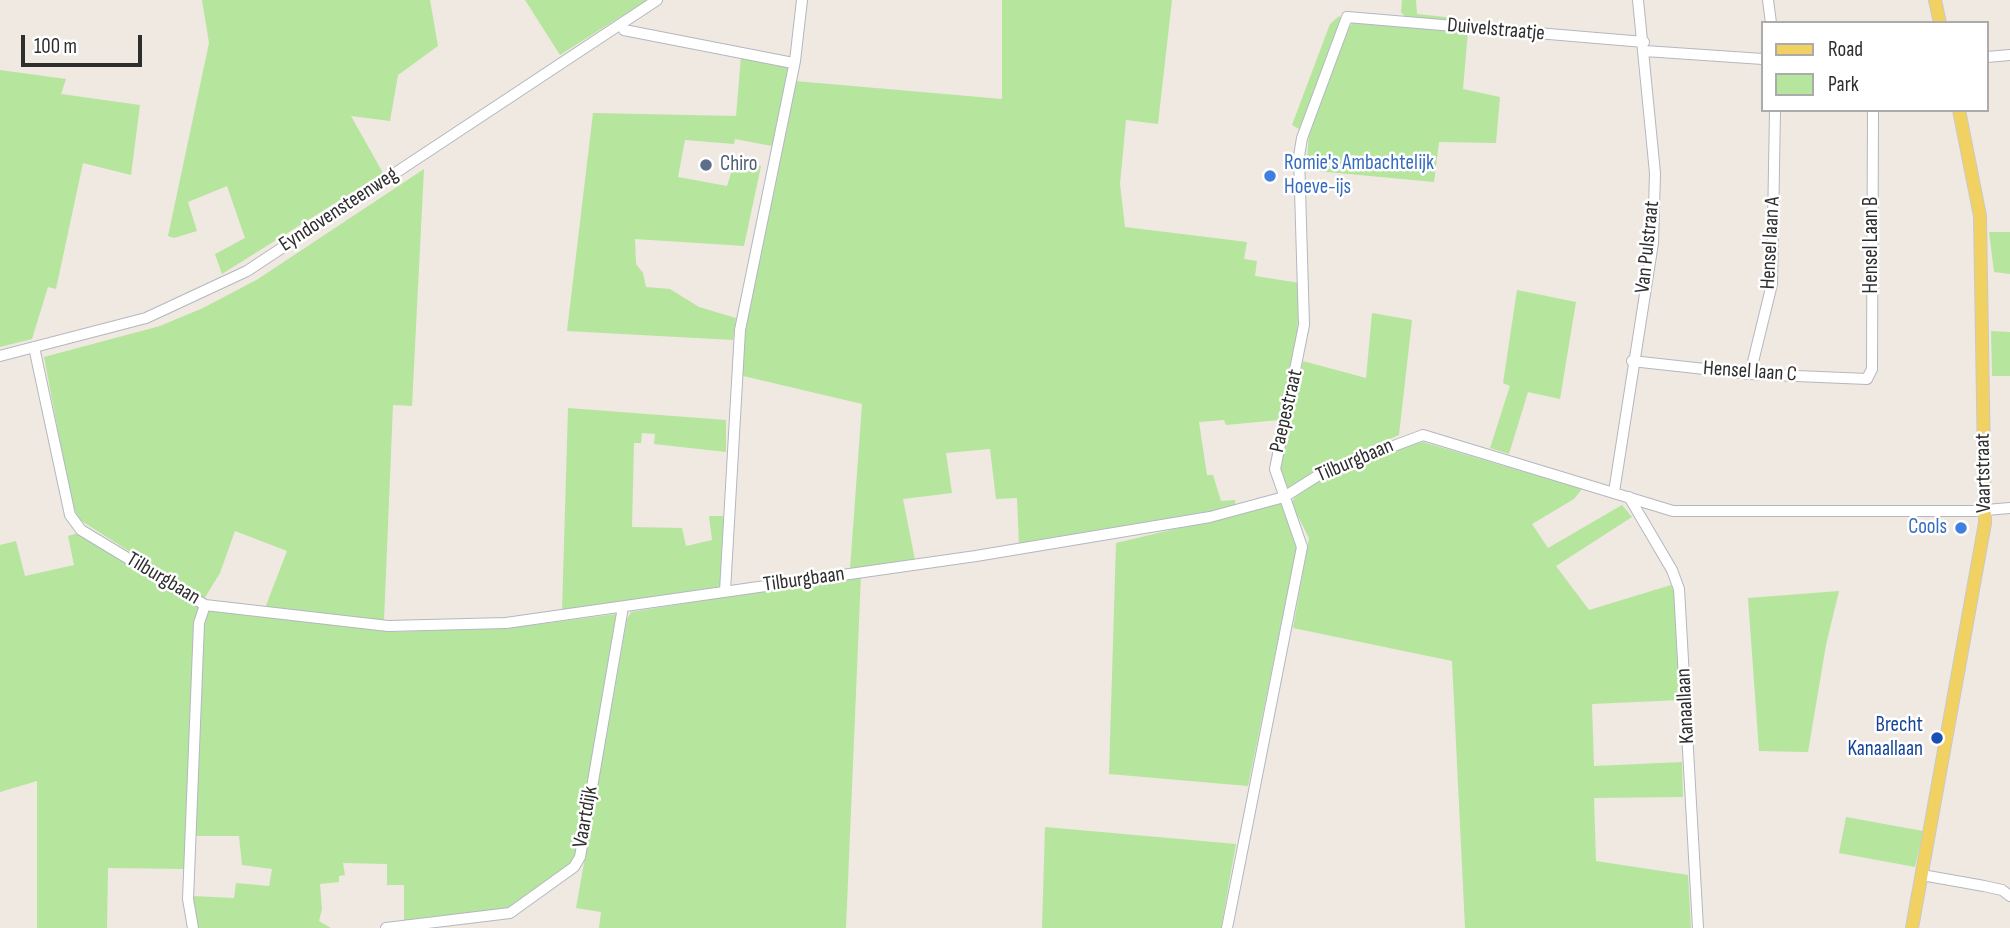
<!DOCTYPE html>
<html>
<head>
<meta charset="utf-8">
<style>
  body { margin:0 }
  #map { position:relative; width:2010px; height:928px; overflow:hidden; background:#efe9e1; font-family:"Sofia Sans Condensed",sans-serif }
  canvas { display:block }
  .legend { position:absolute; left:1761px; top:21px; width:228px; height:91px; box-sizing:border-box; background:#fff; border:2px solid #ababab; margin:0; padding:9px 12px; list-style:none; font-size:21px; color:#2e2e2e }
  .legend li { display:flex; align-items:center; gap:14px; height:35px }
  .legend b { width:35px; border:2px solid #ababab }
  .scale { position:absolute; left:21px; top:35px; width:121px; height:32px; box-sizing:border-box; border:4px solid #2e2e2e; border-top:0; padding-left:9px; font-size:21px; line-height:24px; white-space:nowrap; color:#2e2e2e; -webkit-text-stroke:5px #fff; paint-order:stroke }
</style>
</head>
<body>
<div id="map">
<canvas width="2010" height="928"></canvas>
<ul class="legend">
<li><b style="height:9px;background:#f2d163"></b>Road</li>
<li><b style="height:19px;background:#b6e59e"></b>Park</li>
</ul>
<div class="scale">100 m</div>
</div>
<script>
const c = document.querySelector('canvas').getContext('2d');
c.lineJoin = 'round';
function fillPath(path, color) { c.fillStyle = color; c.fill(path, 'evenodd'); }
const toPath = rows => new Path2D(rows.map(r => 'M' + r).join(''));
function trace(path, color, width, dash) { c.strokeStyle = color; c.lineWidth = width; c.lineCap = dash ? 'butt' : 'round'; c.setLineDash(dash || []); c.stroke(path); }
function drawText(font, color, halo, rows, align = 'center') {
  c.font = font + ' "Sofia Sans Condensed",sans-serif'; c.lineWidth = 5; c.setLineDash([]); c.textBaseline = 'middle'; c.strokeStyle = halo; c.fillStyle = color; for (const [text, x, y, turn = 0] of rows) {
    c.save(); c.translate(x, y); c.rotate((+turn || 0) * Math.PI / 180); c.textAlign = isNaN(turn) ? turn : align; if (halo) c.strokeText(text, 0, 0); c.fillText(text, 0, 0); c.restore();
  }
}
fillPath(toPath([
  [202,0,430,0,438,46,398,75,390,121,351,116,383,173,222,274,215,254,245,238,227,186,188,202,197,231,174,238,168,236,209,43],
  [525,0,647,0,560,55],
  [1002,0,1172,0,1158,124,1126,120,1120,184,1125,227,1247,242,1244,259,1257,261,1255,276,1300,283,1296,354,1279,420,1226,425,1224,420,1199,422,1207,475,1213,475,1221,501,1235,500,1236,507,1019,545,1017,498,996,499,990,449,946,453,952,493,903,499,915,560,850,569,862,404,739,375,741,342,795,81,1002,99],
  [1402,0,1416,0,1417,14,1445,17,1468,21,1468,24,1407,19,1401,12],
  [1339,16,1343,20,1301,130,1292,125,1330,24],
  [1354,22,1468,31,1463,89,1500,97,1496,143,1439,142,1434,182,1306,170,1309,134,1349,27],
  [741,56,788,65,790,70,772,146,735,139,734,144,685,140,678,177,727,186,735,160,761,166,744,246,635,239,636,264,643,273,646,287,670,289,699,307,736,318,733,340,567,331,593,113,736,116],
  [0,70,66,79,61,94,140,105,131,175,83,163,56,289,48,287,32,339,0,347],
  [424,169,412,406,393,405,384,621,265,608,287,551,235,531,220,573,204,599,80,520,72,505,44,357,160,326,203,308,258,279],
  [1989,232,2010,232,2010,274,1994,272],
  [1517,290,1576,302,1560,399,1528,392,1509,454,1490,448,1510,386,1503,383],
  [1372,313,1412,320,1399,435,1319,469,1291,489,1288,488,1282,478,1280,465,1303,361,1366,378],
  [1991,331,2010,332,2010,376,1992,376],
  [568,408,726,420,726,452,654,444,655,434,642,433,641,443,634,443,632,527,682,528,686,546,712,540,709,516,723,516,723,586,562,611],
  [1423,442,1582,489,1574,499,1532,524,1548,548,1622,505,1632,517,1556,566,1589,610,1671,585,1677,599,1680,700,1592,704,1594,766,1682,762,1683,797,1594,798,1596,861,1688,875,1691,928,1465,928,1452,661,1293,628,1309,538,1291,503,1295,497,1322,477,1406,445],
  [1283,503,1298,542,1248,786,1109,774,1116,543],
  [78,533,201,609,186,869,108,868,107,928,37,928,37,781,0,792,0,545,16,541,25,576,74,565,68,536],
  [861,575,846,928,599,928,601,912,576,908,627,619,631,612],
  [1839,591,1826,645,1808,752,1759,751,1748,598],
  [210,609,394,632,517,627,616,614,575,857,571,863,512,908,404,921,404,885,387,885,387,864,343,863,345,875,339,876,339,882,320,884,322,909,319,921,331,928,198,928,192,896,234,898,236,883,269,886,272,869,242,865,239,836,194,836,203,622],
  [1846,817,1923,831,1915,867,1839,853],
  [1045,827,1236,844,1221,928,1042,928]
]), '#b6e59e');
const minor = toPath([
  [1768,0,1771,23],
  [621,24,624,30,793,63],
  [1645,51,1763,59],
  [1987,57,2010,55],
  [34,347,70,515,81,530,205,605,388,626,506,623,976,556,1210,517,1284,497,1322,473,1423,435,1673,511,1974,511,2010,508],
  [0,356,146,318,247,271,657,0],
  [1632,361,1750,374,1867,379,1872,369,1873,110],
  [1750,374,1772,284,1775,110],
  [1614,492,1653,243,1655,173,1638,0],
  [1629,497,1672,570,1679,589,1698,928],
  [725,591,740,330,795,61,802,0],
  [1922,875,1984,886,2002,890,2010,896],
  [193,928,188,899,199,623,205,605],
  [386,928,510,913,574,867,580,857,623,607],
  [1227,928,1302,547,1275,469,1304,325,1299,156,1302,138,1347,17,1644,42]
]);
const major = toPath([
  [1935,0,1940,23],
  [1912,928,1985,523,1980,216,1959,110]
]);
trace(minor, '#b4b7c1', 12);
trace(major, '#c9c9c9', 14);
trace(minor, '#fff', 10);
trace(major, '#f2d163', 12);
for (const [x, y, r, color] of [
  [706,165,7,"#5c6f8a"],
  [1270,176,7,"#3f7fe0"],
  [1961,528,7,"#3f7fe0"],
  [1937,738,7,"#1a4fb4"]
]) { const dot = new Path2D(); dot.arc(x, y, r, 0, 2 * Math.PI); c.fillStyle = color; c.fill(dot); trace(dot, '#fff', 2.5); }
drawText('21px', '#2e2e2e', '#fff', [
  ["Duivelstraatje",1496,30,5],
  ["Eyndovensteenweg",339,210,-33],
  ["Hensel laan A",1771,243,-87],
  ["Hensel Laan B",1872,245,-90],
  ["Van Pulstraat",1648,247,-84],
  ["Hensel laan C",1750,372,4],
  ["Paepestraat",1287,411,-77],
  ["Tilburgbaan",1355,461,-23],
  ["Vaartstraat",1984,473,-91],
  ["Tilburgbaan",163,579,31],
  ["Tilburgbaan",804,580,-8],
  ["Kanaallaan",1686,706,-93],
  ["Vaartdijk",586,817,-80]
]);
drawText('21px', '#366cbe', '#fff', [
  ["Romie's Ambachtelijk",1284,164],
  ["Hoeve-ijs",1284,188],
  ["Cools",1947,528,"right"]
], 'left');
drawText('21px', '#4e5e75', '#fff', [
  ["Chiro",720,165]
], 'left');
drawText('21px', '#164399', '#fff', [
  ["Brecht",1923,726],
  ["Kanaallaan",1923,750]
], 'right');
</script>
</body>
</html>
